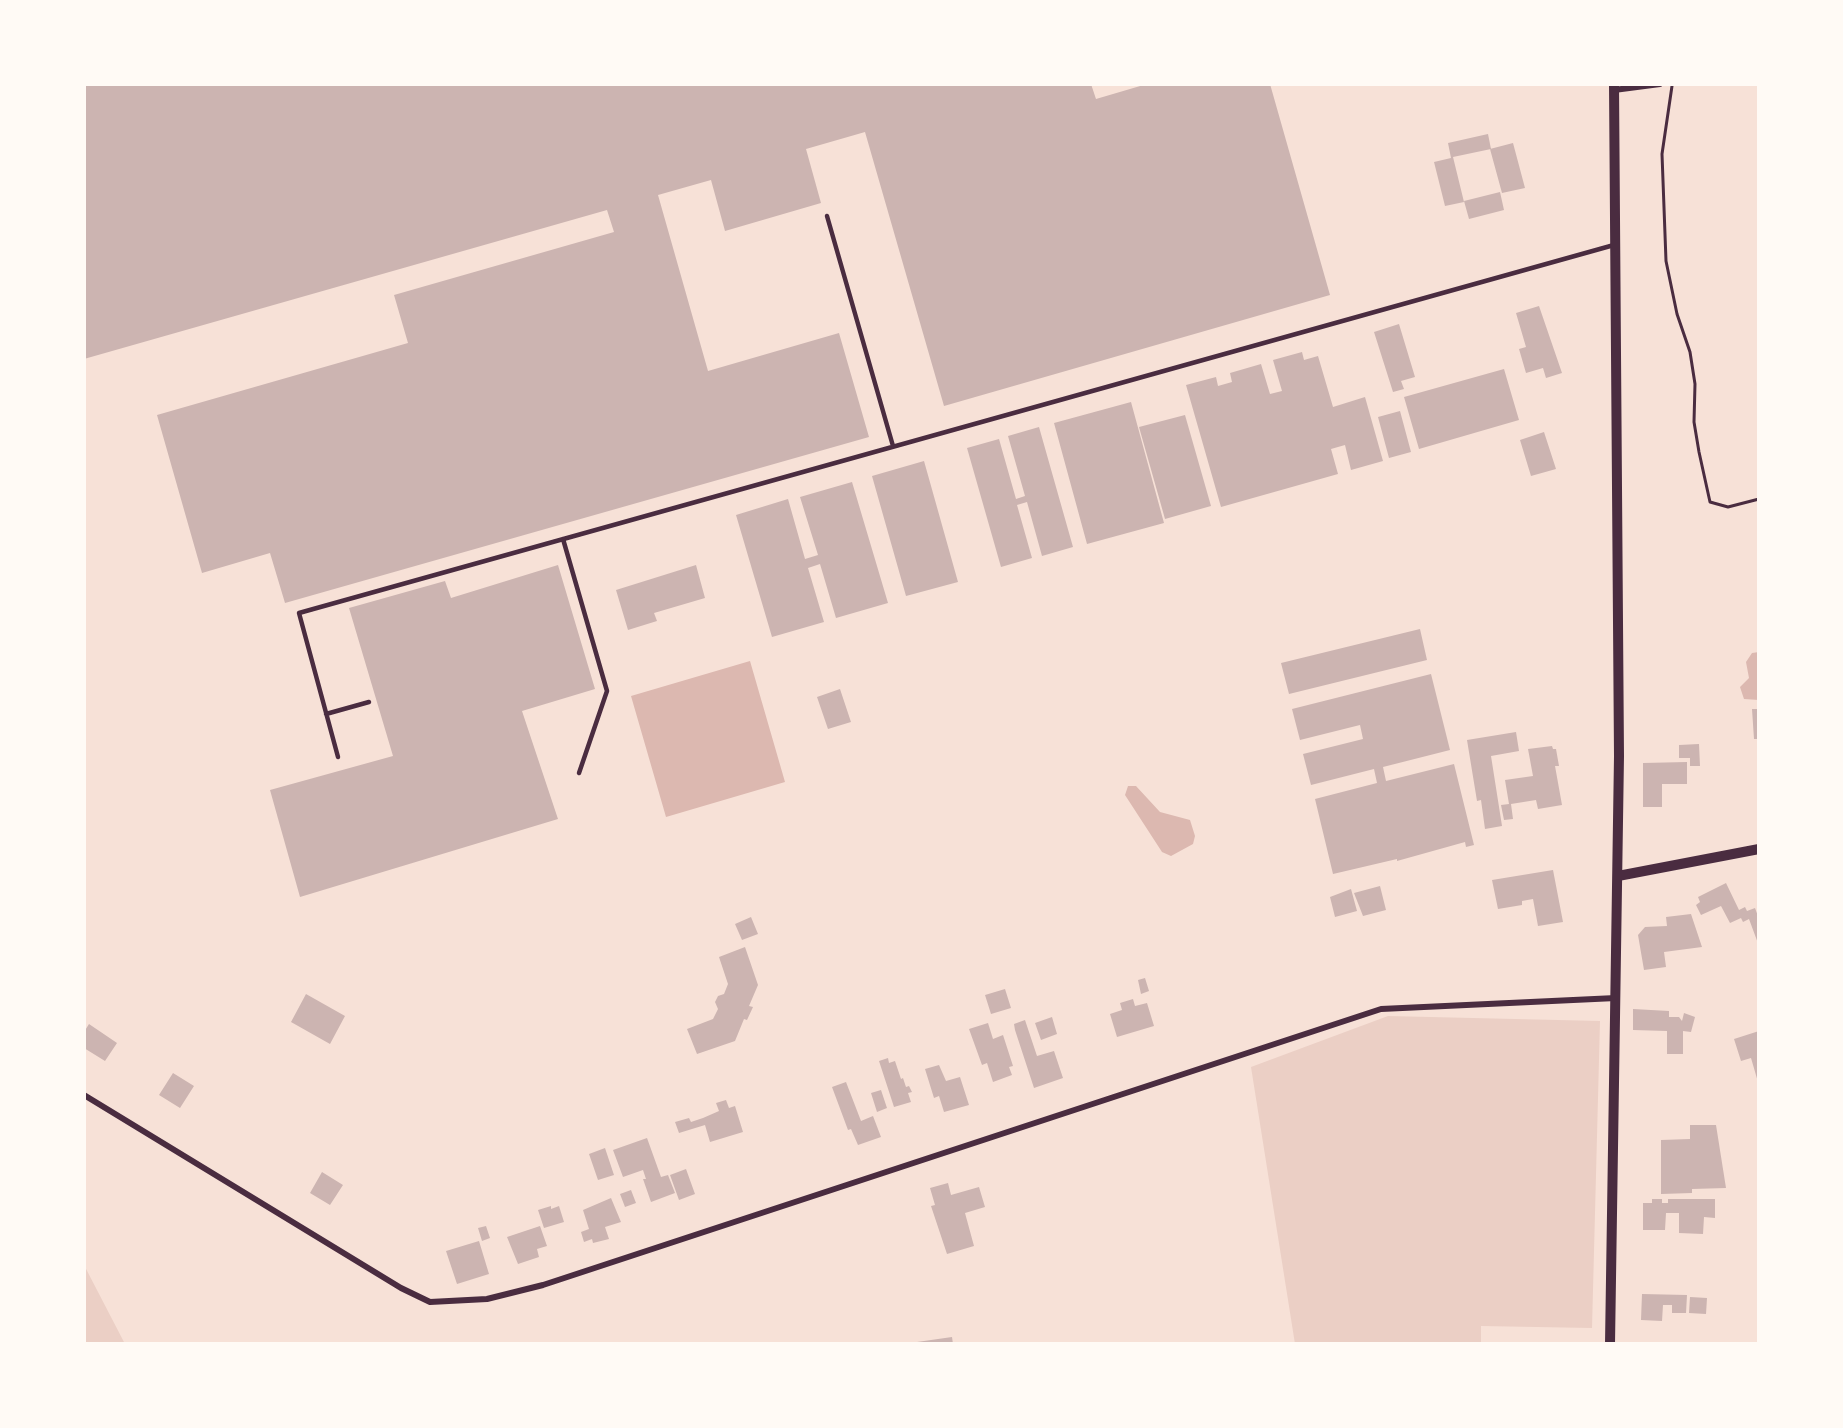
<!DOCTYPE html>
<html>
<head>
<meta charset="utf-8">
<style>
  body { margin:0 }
  #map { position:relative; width:1843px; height:1428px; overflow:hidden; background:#f7e1d7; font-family:"PT Sans",sans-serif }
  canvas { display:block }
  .frame { position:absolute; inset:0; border:86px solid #fffaf5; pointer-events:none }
</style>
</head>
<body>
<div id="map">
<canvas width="1843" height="1428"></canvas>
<div class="frame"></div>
</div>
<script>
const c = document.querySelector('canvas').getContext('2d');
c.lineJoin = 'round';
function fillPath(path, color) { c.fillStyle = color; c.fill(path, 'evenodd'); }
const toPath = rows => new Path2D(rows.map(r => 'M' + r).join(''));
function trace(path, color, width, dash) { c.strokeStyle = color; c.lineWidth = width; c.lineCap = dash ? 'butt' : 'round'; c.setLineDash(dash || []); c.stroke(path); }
fillPath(toPath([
  [1388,1016,1600,1021,1592,1328,1481,1326,1481,1344,1295,1344,1251,1067],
  [84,1265,125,1344,87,1344,84,1339]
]), '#ebcfc5');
fillPath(toPath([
  [1759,652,1759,700,1744,699,1740,687,1749,678,1746,662,1752,653],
  [750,661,785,782,666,817,631,696],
  [1128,786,1136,786,1160,812,1190,820,1195,836,1193,844,1171,856,1162,852,1125,795]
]), '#dcb8b0');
fillPath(toPath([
  [84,84,1091,84,1096,99,1147,84,1270,84,1330,295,944,406,865,132,806,149,821,203,725,231,711,180,658,195,708,371,839,333,869,437,285,603,270,553,202,573,157,415,408,343,394,295,614,232,607,210,84,359],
  [1488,134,1491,149,1453,157,1464,202,1445,206,1434,162,1451,158,1448,143],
  [1513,143,1525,188,1502,193,1490,149],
  [1500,192,1504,210,1469,219,1464,201],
  [1539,306,1562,373,1546,378,1543,368,1526,373,1519,349,1526,347,1516,313],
  [1399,324,1415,377,1401,381,1404,389,1393,392,1374,332],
  [1302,352,1304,360,1318,356,1333,407,1365,397,1383,461,1351,470,1345,445,1331,449,1338,474,1221,507,1186,385,1216,377,1218,386,1232,382,1230,373,1261,364,1270,394,1282,391,1273,360],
  [1504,369,1519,420,1419,449,1404,397],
  [1131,402,1164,523,1087,544,1054,423],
  [1400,411,1411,452,1389,458,1378,417],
  [1185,415,1211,506,1165,519,1139,427],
  [1039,427,1073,547,1042,556,1027,502,1017,505,1032,558,1001,567,967,448,999,439,1016,499,1025,496,1008,436],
  [1544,432,1556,469,1531,476,1520,440],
  [924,461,958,582,906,596,872,476],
  [852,482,888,603,836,618,820,564,808,568,824,622,772,637,736,515,788,499,805,559,818,555,800,497],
  [558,565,595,689,522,711,558,819,300,897,270,790,393,756,349,608,445,581,451,598],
  [696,565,705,598,654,613,657,621,628,630,616,590],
  [1420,629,1427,660,1289,694,1281,663],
  [1431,674,1450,750,1383,767,1386,781,1454,764,1474,845,1466,847,1465,842,1397,861,1397,859,1333,874,1315,799,1377,783,1374,769,1311,785,1303,754,1363,739,1360,725,1300,740,1292,709],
  [840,689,851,722,828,729,817,697],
  [1752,709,1759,709,1759,739,1754,739],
  [1516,732,1519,751,1491,756,1502,826,1485,829,1481,800,1477,801,1467,740],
  [1699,744,1700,766,1690,766,1690,758,1679,758,1679,745],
  [1552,746,1553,749,1556,749,1559,766,1555,766,1562,805,1538,809,1536,800,1511,804,1513,819,1504,820,1501,805,1509,804,1505,780,1533,776,1528,749],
  [1687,762,1687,784,1662,784,1662,807,1643,807,1643,763],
  [1553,870,1563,922,1538,926,1533,899,1522,901,1522,905,1498,909,1492,880],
  [1726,883,1739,910,1745,907,1747,911,1755,908,1759,919,1759,946,1749,919,1743,922,1741,918,1730,923,1721,906,1701,915,1696,905,1700,902,1698,897],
  [1380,886,1386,910,1363,916,1354,893],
  [1351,889,1357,911,1335,917,1330,897],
  [1691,914,1702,947,1664,952,1666,967,1644,970,1638,935,1645,927,1667,926,1666,917],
  [751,917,758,934,742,940,735,924],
  [745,947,758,985,749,1006,753,1007,747,1020,744,1019,735,1041,697,1054,687,1029,713,1019,718,1009,715,1002,718,996,724,994,728,984,719,957],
  [1145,978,1149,991,1141,994,1138,980],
  [1005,989,1011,1008,991,1014,985,995],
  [306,994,345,1016,330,1044,291,1022],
  [1133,999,1135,1006,1147,1003,1154,1026,1117,1037,1110,1014,1122,1010,1120,1003],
  [1633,1009,1669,1011,1669,1017,1679,1017,1682,1021,1684,1013,1695,1017,1691,1032,1683,1031,1683,1054,1667,1054,1667,1031,1633,1030],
  [1052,1017,1057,1034,1041,1040,1035,1023],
  [1025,1020,1037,1056,1054,1051,1063,1078,1034,1088,1015,1030,1014,1024],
  [988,1023,993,1039,1003,1035,1013,1066,1009,1067,1012,1075,993,1082,987,1063,982,1065,969,1029],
  [89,1024,117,1043,105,1061,84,1048,84,1032],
  [1759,1031,1759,1082,1758,1082,1751,1058,1741,1061,1734,1039],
  [888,1058,889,1063,895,1061,901,1079,903,1078,906,1087,909,1086,912,1092,908,1093,911,1102,894,1107,879,1061],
  [939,1065,946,1081,960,1077,969,1105,944,1112,939,1096,934,1098,925,1069],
  [173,1073,194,1086,180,1108,159,1095],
  [846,1082,861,1121,873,1116,881,1137,858,1145,851,1129,848,1130,832,1087],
  [881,1090,887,1108,877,1112,871,1093],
  [726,1100,729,1108,735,1106,743,1132,710,1142,705,1125,679,1133,675,1122,689,1118,691,1122,703,1118,719,1111,716,1103],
  [1690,1125,1716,1125,1726,1188,1692,1189,1692,1193,1661,1194,1661,1140,1690,1139],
  [647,1138,661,1177,668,1175,675,1193,651,1202,643,1179,646,1179,643,1170,623,1177,613,1150],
  [605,1148,614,1175,598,1180,589,1154],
  [686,1169,695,1194,679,1200,670,1175],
  [322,1172,343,1185,330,1205,310,1193],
  [948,1183,951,1195,979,1187,985,1207,965,1213,974,1246,947,1254,931,1206,935,1205,930,1188],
  [631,1190,636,1203,625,1207,620,1194],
  [611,1198,621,1222,605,1227,609,1239,593,1243,592,1239,584,1242,581,1232,589,1229,583,1210],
  [1652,1199,1662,1199,1662,1203,1668,1203,1668,1199,1715,1199,1715,1218,1704,1217,1703,1234,1679,1233,1679,1213,1666,1213,1665,1230,1643,1230,1643,1203,1652,1203],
  [551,1206,551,1209,559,1206,564,1222,544,1228,538,1210],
  [486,1226,490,1238,482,1241,478,1228],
  [540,1226,547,1246,537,1249,539,1257,518,1264,507,1237],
  [479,1241,489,1274,457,1284,446,1251],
  [1642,1294,1687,1295,1686,1313,1672,1313,1672,1305,1663,1305,1662,1321,1641,1320],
  [1690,1297,1707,1298,1706,1314,1689,1313],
  [952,1337,953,1344,910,1344,910,1343]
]), '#ccb4b1');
trace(toPath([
  [1672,86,1662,154,1666,261,1677,314,1690,352,1695,384,1694,422,1699,452,1710,502,1728,507,1759,499]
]), '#4a2c40', 3);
trace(toPath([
  [827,216,893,446],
  [563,539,607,691,579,773],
  [326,714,369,702],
  [338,757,299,613,1614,245]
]), '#4a2c40', 4.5);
trace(toPath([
  [1614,90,1660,84],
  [84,1095,401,1288,430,1302,487,1299,543,1285,1381,1009,1616,998]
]), '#4a2c40', 6);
trace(toPath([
  [1618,876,1759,849],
  [1610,1344,1619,756,1614,84]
]), '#4a2c40', 10);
</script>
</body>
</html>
